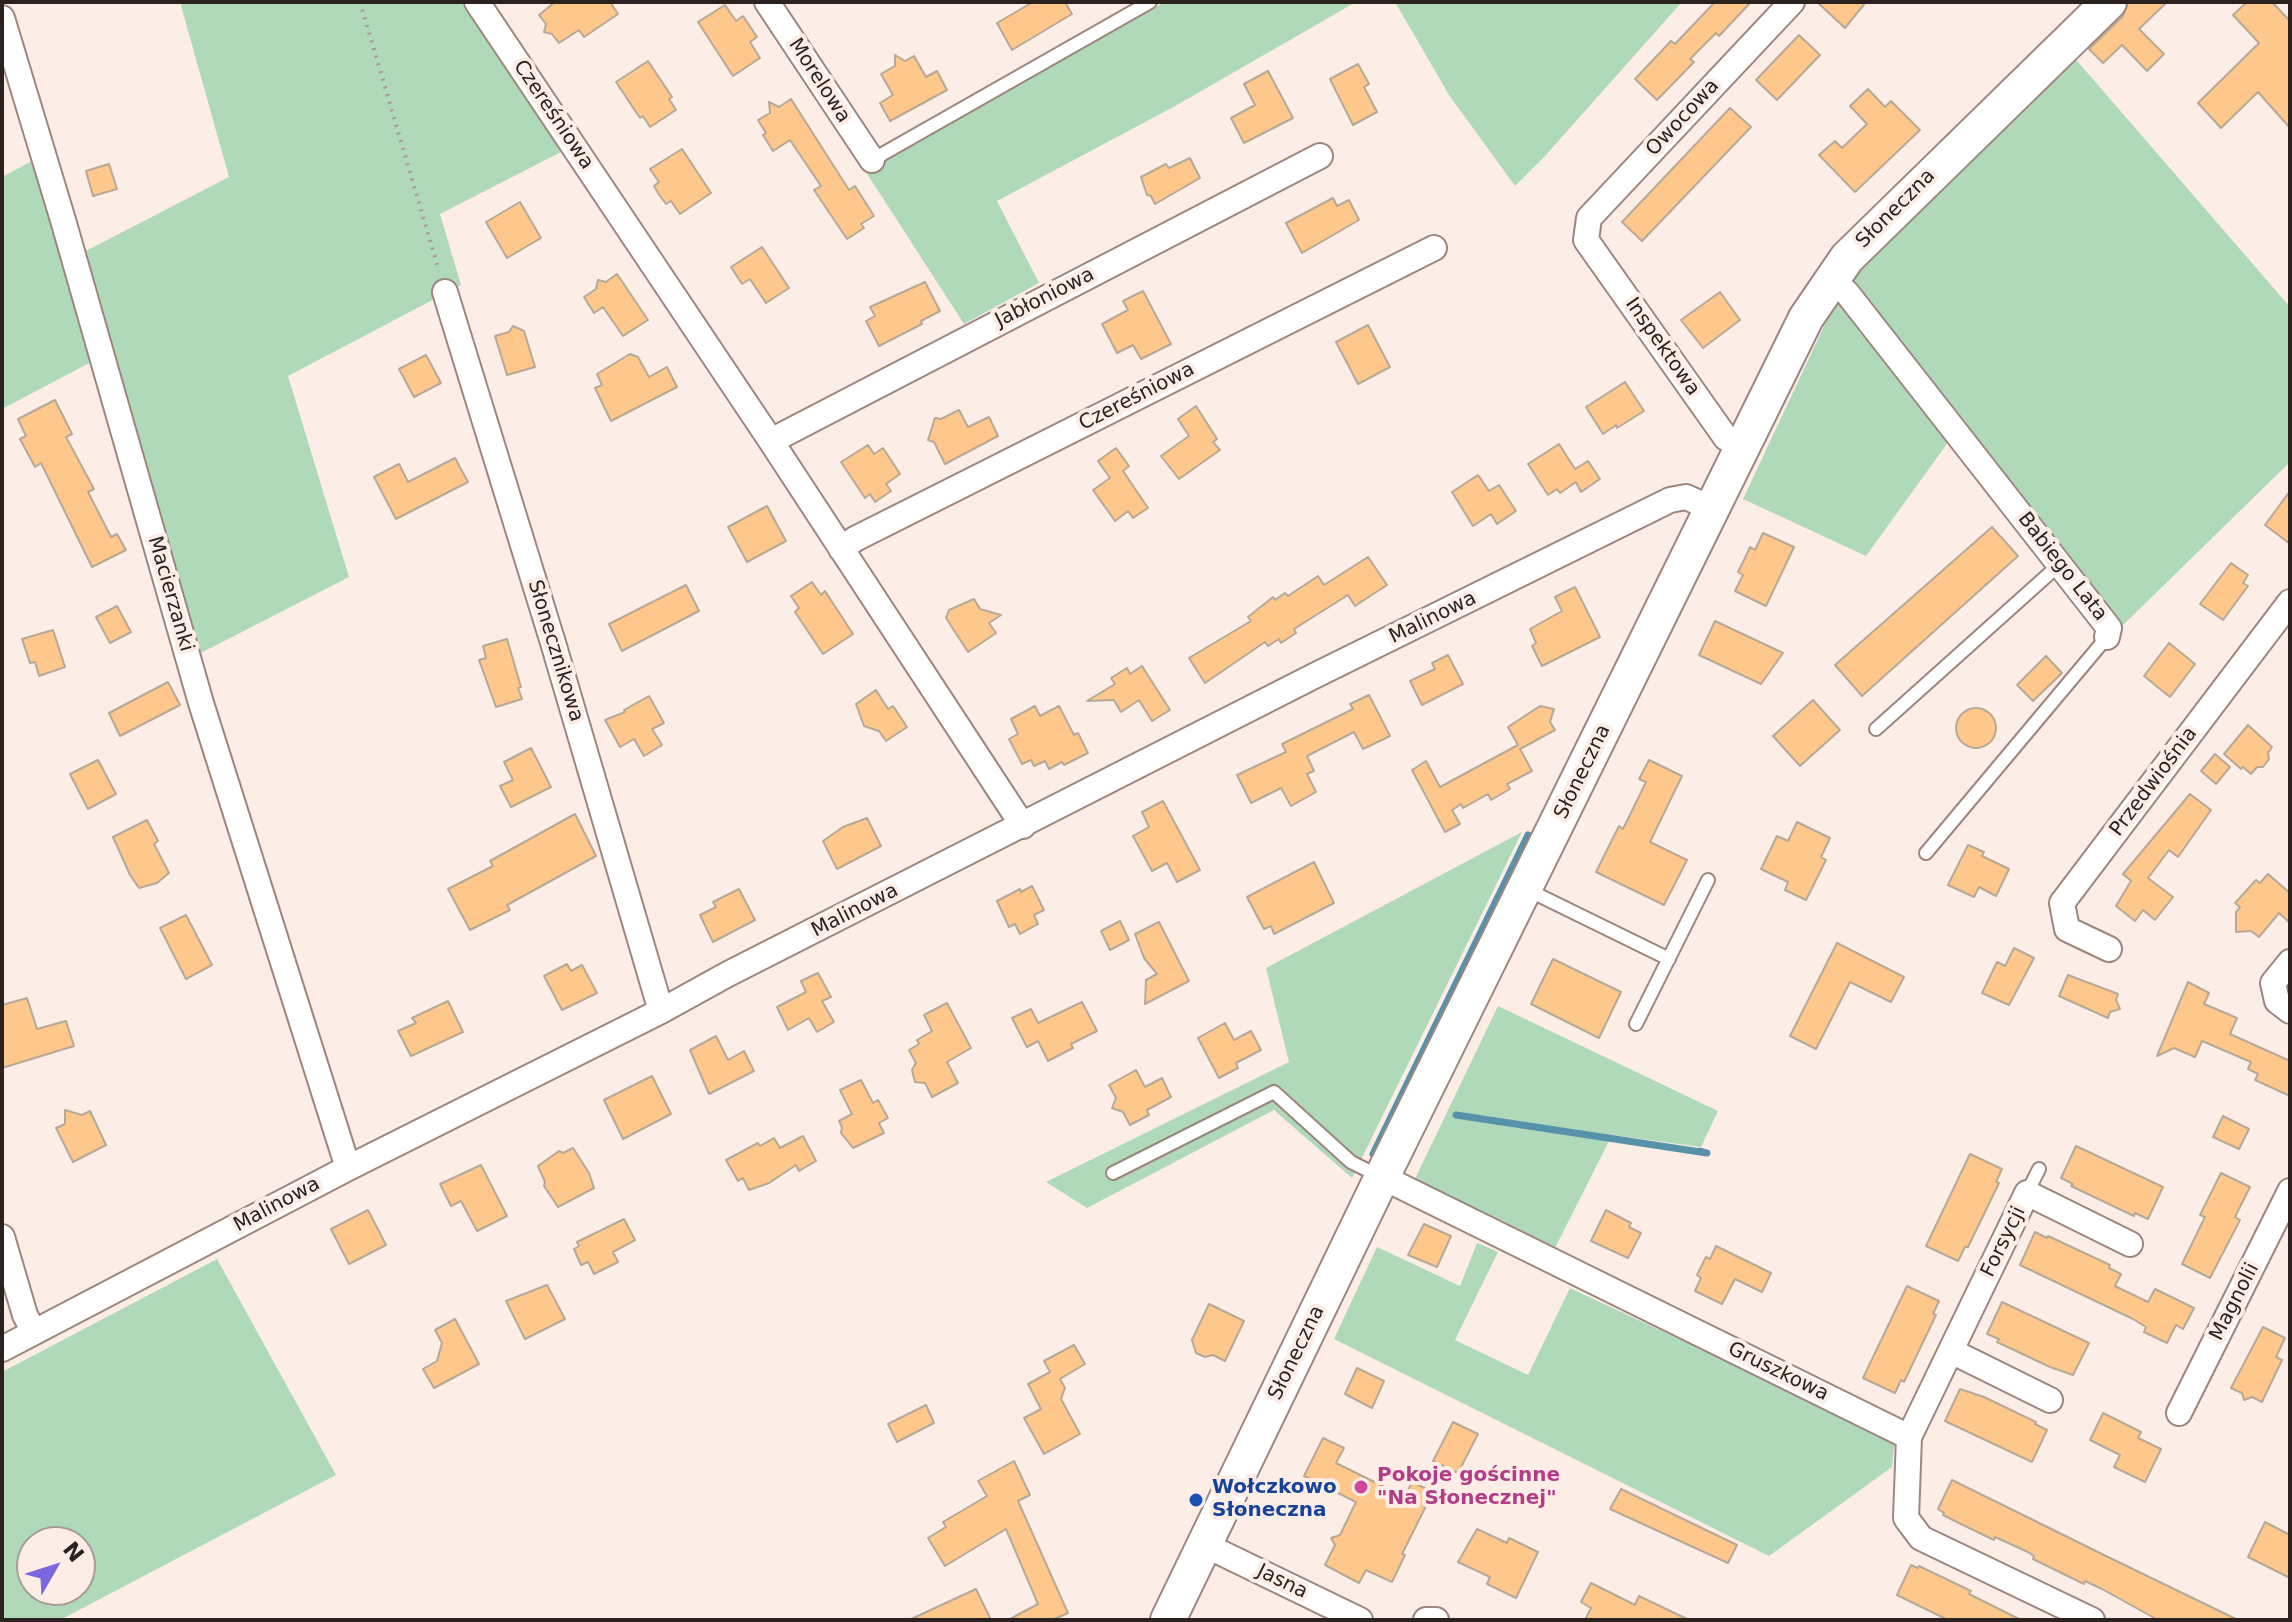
<!DOCTYPE html>
<html>
<head>
<meta charset="utf-8">
<style>
  body { margin:0 }
  #map { position:relative; width:2292px; height:1622px; overflow:hidden; background:#fcede7; font-family:"DejaVu Sans",sans-serif }
  canvas { display:block }
  .frame { position:absolute; inset:0; border:4px solid #2b221f; pointer-events:none }
  .north { position:absolute; left:16px; top:1526px; width:80px; height:80px; box-sizing:border-box; background:#fcede7; border:2px solid #a89c97; border-radius:50%; rotate:51deg; font-size:22px; font-weight:700; line-height:32px; text-align:center; color:#2b221f }
  .north::after { content:''; display:block; margin:auto; width:28px; height:36px; background:#7b67e2; clip-path:polygon(50% 0,100% 100%,50% 72%,0 100%) }
</style>
</head>
<body>
<div id="map">
<canvas width="2292" height="1622"></canvas>
<div class="frame"></div>
<div class="north">N</div>
</div>
<script>
const c = document.querySelector('canvas').getContext('2d');
c.lineJoin = 'round';
function fillPath(path, color) { c.fillStyle = color; c.fill(path, 'evenodd'); }
const toPath = rows => new Path2D(rows.map(r => 'M' + r).join(''));
function trace(path, color, width, dash) { c.strokeStyle = color; c.lineWidth = width; c.lineCap = dash ? 'butt' : 'round'; c.setLineDash(dash || []); c.stroke(path); }
function drawText(font, color, halo, rows, align = 'center') {
  c.font = font + ' "DejaVu Sans",sans-serif'; c.lineWidth = 8; c.setLineDash([]); c.textBaseline = 'middle'; c.strokeStyle = halo; c.fillStyle = color; for (const [text, x, y, turn = 0] of rows) {
    c.save(); c.translate(x, y); c.rotate((+turn || 0) * Math.PI / 180); c.textAlign = isNaN(turn) ? turn : align; if (halo) c.strokeText(text, 0, 0); c.fillText(text, 0, 0); c.restore();
  }
}
fillPath(toPath([
  [180,2,462,2,561,152,440,214,461,285,288,376,349,577,197,655,80,254,229,177],
  [1165,2,1356,2,1177,105,997,201,1039,283,964,324,864,169],
  [1395,2,1682,2,1545,156,1515,186,1449,95],
  [2072,55,2290,307,2290,462,2120,628,1962,423,1866,556,1743,499,1827,320,1849,280],
  [34,160,95,360,2,409,2,177],
  [1522,832,1352,1178,1274,1110,1087,1208,1046,1182,1289,1062,1266,968],
  [1498,1006,1718,1111,1701,1147,1612,1135,1553,1252,1413,1183],
  [1477,1243,1498,1252,1455,1340,1528,1375,1570,1288,1895,1440,1892,1467,1769,1556,1334,1339,1377,1247,1460,1286],
  [217,1259,336,1475,60,1620,2,1620,2,1372],
  [32,1542,80,1542,80,1590,32,1590]
]), '#b0d9ba');
trace(toPath([
  [1456,1115,1707,1153,1700,1151],
  [1373,1154,1528,835]
]), '#5791aa', 7);
const building = toPath([
  [555,2,610,2,618,14,584,37,579,30,559,43,552,34,544,32,546,24,539,15,555,2],
  [1033,2,1065,2,1072,14,1012,50,997,23,1033,2],
  [1715,2,1751,2,1719,36,1716,33,1690,59,1694,62,1657,100,1635,79,1671,41,1675,44,1715,2],
  [1817,2,1866,2,1845,28,1817,2],
  [2128,2,2167,2,2139,29,2164,54,2147,71,2122,45,2103,63,2089,49,2123,16,2128,2],
  [2247,2,2272,2,2290,21,2290,128,2258,92,2221,128,2198,103,2259,43,2233,15,2247,2],
  [725,5,736,21,743,16,757,37,750,42,760,58,733,76,698,22,725,5],
  [1799,35,1820,55,1777,100,1756,80,1799,35],
  [895,55,905,61,914,56,926,77,937,71,947,90,890,121,880,103,893,95,881,74,895,66,895,55],
  [648,61,672,97,669,99,676,110,650,127,643,116,640,118,616,82,648,61],
  [1358,64,1369,84,1364,87,1377,112,1353,125,1330,79,1358,64],
  [1268,71,1293,118,1244,143,1231,118,1255,105,1244,84,1268,71],
  [1868,89,1885,107,1891,101,1920,130,1855,192,1819,155,1835,141,1842,148,1867,124,1850,106,1868,89],
  [791,99,849,190,855,186,874,216,861,224,864,228,847,239,814,190,821,186,790,140,773,151,763,135,766,133,758,120,770,113,769,102,779,107,791,99],
  [1730,108,1751,127,1642,241,1622,222,1730,108],
  [682,149,711,193,680,214,671,201,666,204,658,193,654,186,659,182,650,169,682,149],
  [1190,158,1200,178,1155,204,1151,196,1147,195,1141,177,1166,164,1169,168,1190,158],
  [109,164,117,189,93,196,86,171,109,164],
  [1333,198,1337,206,1349,200,1359,220,1302,253,1286,223,1333,198],
  [520,202,541,238,507,258,486,222,520,202],
  [762,247,789,288,766,303,750,279,742,284,731,267,762,247],
  [617,274,648,320,623,336,603,307,594,313,584,297,596,289,598,280,606,282,617,274],
  [925,282,940,311,921,321,922,324,879,346,866,321,875,316,870,307,925,282],
  [1143,291,1171,344,1141,359,1133,345,1117,353,1102,324,1128,310,1123,301,1143,291],
  [1720,292,1740,320,1703,348,1681,320,1720,292],
  [1368,325,1390,367,1358,384,1336,342,1368,325],
  [513,326,524,331,535,367,507,375,495,336,509,332,513,326],
  [630,354,638,357,649,377,667,367,677,387,611,421,595,388,602,385,597,374,630,354],
  [426,355,441,383,414,397,399,369,426,355],
  [1625,382,1644,411,1617,428,1616,425,1603,434,1586,407,1625,382],
  [55,400,72,434,66,437,94,489,88,492,111,537,117,534,126,550,92,567,41,463,35,467,20,439,26,436,18,419,55,400],
  [1196,406,1217,439,1213,442,1220,450,1179,479,1161,456,1189,436,1178,419,1196,406],
  [959,410,968,427,989,417,998,436,945,464,934,442,928,440,935,418,941,419,959,410],
  [1559,444,1575,469,1588,461,1600,479,1581,492,1576,482,1560,493,1557,489,1548,495,1528,464,1559,444],
  [868,445,874,454,883,448,900,474,886,484,891,491,875,502,870,494,865,498,841,462,868,445],
  [1116,448,1129,466,1123,471,1148,508,1133,518,1128,511,1115,521,1093,490,1110,478,1098,461,1116,448],
  [455,458,468,482,396,519,374,477,399,464,408,482,455,458],
  [1478,475,1489,491,1499,485,1516,511,1497,524,1491,514,1473,526,1452,492,1478,475],
  [2290,491,2290,544,2265,525,2290,491],
  [767,506,786,541,747,562,728,527,767,506],
  [1992,527,2018,556,1862,696,1835,665,1992,527],
  [1763,533,1794,547,1766,606,1735,591,1743,575,1738,572,1744,560,1750,547,1755,550,1763,533],
  [1368,557,1387,585,1355,606,1348,595,1294,629,1296,633,1281,643,1279,639,1268,646,1265,642,1205,683,1189,658,1251,621,1248,617,1273,597,1275,600,1285,593,1288,596,1318,576,1324,585,1368,557],
  [2231,563,2248,575,2243,583,2248,586,2223,620,2200,604,2231,563],
  [812,582,821,595,825,591,853,634,823,654,795,612,799,608,791,596,812,582],
  [686,585,699,611,622,651,609,624,686,585],
  [1575,587,1600,637,1542,666,1532,646,1536,643,1530,629,1562,611,1555,597,1575,587],
  [974,599,980,609,1001,615,989,623,996,633,968,652,946,618,949,610,974,599],
  [117,606,131,632,110,643,96,617,117,606],
  [1715,621,1783,653,1761,684,1699,655,1715,621],
  [53,630,65,667,39,676,35,662,30,663,22,639,53,630],
  [507,639,521,687,518,688,522,699,496,707,479,660,486,658,483,646,507,639],
  [2169,643,2195,664,2170,697,2144,676,2169,643],
  [1448,655,1463,684,1422,705,1410,681,1435,669,1432,663,1448,655],
  [2046,656,2062,673,2033,701,2017,685,2046,656],
  [1142,666,1170,710,1152,721,1139,700,1121,712,1114,700,1087,701,1115,684,1111,678,1127,668,1130,674,1142,666],
  [168,682,180,705,120,736,109,713,168,682],
  [876,690,888,709,893,706,907,727,886,741,879,731,864,726,856,704,876,690],
  [1369,695,1390,736,1363,749,1354,732,1307,756,1314,771,1307,774,1316,792,1291,806,1281,788,1251,803,1237,775,1286,752,1282,744,1353,709,1350,704,1369,695],
  [649,696,664,723,652,729,662,745,644,756,634,739,620,747,605,720,625,712,624,710,649,696],
  [1813,700,1840,730,1800,766,1773,736,1813,700],
  [1035,706,1040,716,1059,706,1074,735,1078,733,1088,753,1064,765,1062,762,1049,769,1045,761,1034,766,1031,760,1022,764,1009,739,1018,734,1011,719,1035,706],
  [1540,706,1554,709,1550,722,1555,730,1520,749,1532,771,1507,784,1510,789,1491,800,1488,794,1463,808,1461,804,1452,810,1460,824,1445,832,1412,770,1426,761,1440,787,1518,745,1508,727,1540,706],
  '1956 728a20 20 0 1 1 40 0a20 20 0 1 1-40 0Z',
  [2248,725,2272,747,2268,753,2269,759,2263,767,2257,767,2251,774,2243,767,2241,769,2224,754,2248,725],
  [531,748,551,787,511,807,500,786,513,780,504,762,531,748],
  [2215,754,2230,767,2216,784,2201,771,2215,754],
  [98,760,116,794,88,809,70,774,98,760],
  [1649,760,1682,776,1650,842,1687,860,1664,905,1596,872,1619,826,1623,829,1646,782,1639,779,1649,760],
  [2190,794,2211,810,2178,857,2169,850,2148,878,2173,897,2155,920,2143,910,2135,921,2116,906,2131,881,2123,874,2190,794],
  [1163,801,1200,870,1177,882,1167,863,1152,871,1133,836,1149,827,1142,812,1163,801],
  [575,814,596,856,507,905,510,910,470,930,448,889,493,866,490,861,575,814],
  [867,818,881,846,837,869,823,841,843,827,867,818],
  [147,820,158,841,154,844,169,873,157,883,139,888,130,875,113,837,147,820],
  [1797,822,1830,838,1821,857,1826,860,1806,900,1785,890,1788,882,1761,869,1777,836,1788,841,1797,822],
  [1968,845,1984,852,1982,856,2009,869,1996,896,1979,887,1974,897,1948,885,1968,845],
  [1314,862,1334,903,1274,934,1271,926,1264,929,1247,897,1314,862],
  [2268,874,2290,893,2290,923,2279,913,2259,937,2251,931,2236,932,2236,912,2240,907,2235,903,2256,880,2260,883,2268,874],
  [1032,886,1044,910,1034,915,1038,924,1020,934,1015,924,1009,927,997,901,1020,889,1021,892,1032,886],
  [739,889,755,920,713,942,700,915,716,907,713,902,739,889],
  [186,915,212,965,186,979,160,928,186,915],
  [1120,921,1129,940,1110,950,1101,931,1120,921],
  [1159,922,1189,981,1145,1004,1146,980,1157,974,1144,958,1135,934,1159,922],
  [1837,943,1904,977,1891,1002,1850,982,1816,1049,1790,1036,1837,943],
  [2014,948,2034,958,2009,1005,1982,993,1997,962,2005,966,2014,948],
  [1553,959,1621,992,1599,1038,1531,1004,1553,959],
  [567,964,571,971,582,965,597,993,562,1010,544,976,567,964],
  [818,973,831,997,822,1001,834,1022,817,1032,809,1018,788,1030,777,1007,806,992,801,981,818,973],
  [2068,975,2118,994,2116,1000,2120,1009,2110,1012,2108,1018,2059,996,2068,975],
  [2188,982,2209,993,2204,1004,2237,1018,2230,1034,2290,1061,2290,1096,2255,1080,2258,1074,2248,1069,2251,1062,2202,1041,2195,1057,2174,1048,2157,1056,2188,982],
  [27,998,37,1029,66,1021,74,1046,2,1068,2,1005,27,998],
  [448,1001,463,1032,411,1056,398,1031,416,1023,412,1018,448,1001],
  [1082,1002,1097,1031,1071,1044,1073,1048,1048,1061,1038,1041,1027,1047,1012,1018,1031,1009,1038,1023,1082,1002],
  [947,1003,971,1048,947,1062,958,1083,932,1097,925,1083,915,1082,912,1070,916,1063,909,1050,919,1044,917,1040,932,1031,924,1015,947,1003],
  [1225,1023,1234,1040,1251,1031,1261,1050,1236,1063,1238,1068,1219,1078,1198,1038,1225,1023],
  [716,1036,728,1060,744,1051,754,1071,709,1094,690,1050,716,1036],
  [1136,1070,1145,1087,1162,1078,1171,1097,1147,1110,1149,1115,1130,1125,1123,1112,1112,1108,1116,1098,1109,1085,1136,1070],
  [652,1076,671,1114,623,1139,604,1100,652,1076],
  [861,1080,873,1103,878,1100,888,1118,879,1123,884,1133,853,1148,841,1133,842,1127,839,1121,852,1114,840,1090,861,1080],
  [65,1110,82,1115,90,1111,106,1145,73,1162,56,1128,65,1124,65,1110],
  [2223,1116,2249,1129,2239,1149,2213,1137,2223,1116],
  [803,1136,816,1161,799,1171,796,1165,769,1183,749,1190,743,1178,738,1181,726,1160,758,1143,760,1146,774,1138,780,1148,803,1136],
  [2076,1146,2163,1187,2148,1219,2135,1213,2134,1216,2071,1186,2073,1184,2061,1178,2076,1146],
  [573,1148,589,1173,594,1188,558,1207,544,1186,545,1182,538,1166,559,1151,563,1153,573,1148],
  [1970,1154,2002,1169,1996,1182,1999,1183,1968,1247,1965,1247,1958,1261,1926,1246,1970,1154],
  [481,1165,507,1216,477,1231,461,1201,451,1206,440,1184,481,1165],
  [2221,1173,2250,1187,2235,1217,2240,1220,2210,1278,2182,1264,2205,1217,2200,1215,2221,1173],
  [368,1210,386,1245,349,1264,331,1229,368,1210],
  [1606,1210,1631,1223,1629,1227,1641,1233,1628,1258,1591,1241,1606,1210],
  [624,1219,635,1240,613,1252,618,1262,594,1274,588,1262,581,1265,574,1249,579,1246,577,1242,624,1219],
  [1424,1224,1451,1236,1437,1267,1408,1255,1424,1224],
  [2035,1232,2047,1238,2048,1236,2110,1265,2109,1268,2121,1274,2115,1286,2148,1302,2155,1289,2194,1308,2183,1329,2176,1325,2167,1343,2144,1332,2146,1327,2133,1319,2020,1265,2035,1232],
  [1716,1246,1771,1273,1762,1292,1735,1279,1722,1304,1695,1291,1701,1278,1697,1275,1706,1257,1710,1259,1716,1246],
  [547,1285,565,1319,525,1339,506,1301,547,1285],
  [1907,1286,1939,1301,1933,1314,1936,1315,1904,1382,1901,1380,1895,1393,1863,1378,1907,1286],
  [2002,1302,2089,1343,2073,1375,2050,1367,1997,1342,1999,1339,1987,1334,2002,1302],
  [1209,1304,1244,1321,1225,1361,1213,1355,1205,1357,1196,1353,1192,1340,1209,1304],
  [455,1319,479,1364,434,1388,423,1369,437,1361,442,1343,435,1330,455,1319],
  [2263,1327,2285,1338,2276,1357,2282,1360,2262,1402,2252,1397,2244,1400,2242,1393,2231,1388,2263,1327],
  [1074,1345,1085,1364,1060,1379,1065,1388,1061,1399,1080,1434,1044,1454,1024,1418,1041,1409,1028,1384,1050,1372,1044,1361,1074,1345],
  [1357,1368,1384,1381,1372,1408,1345,1394,1357,1368],
  [1960,1389,1984,1397,2036,1422,2035,1424,2047,1430,2032,1462,1945,1421,1960,1389],
  [926,1405,934,1423,897,1442,888,1424,926,1405],
  [2103,1413,2141,1432,2138,1438,2161,1449,2145,1482,2114,1467,2120,1455,2090,1440,2103,1413],
  [1453,1422,1478,1434,1458,1473,1433,1461,1453,1422],
  [1323,1438,1344,1448,1336,1463,1405,1497,1412,1482,1433,1492,1402,1554,1405,1555,1392,1582,1366,1570,1359,1583,1325,1565,1335,1545,1331,1538,1340,1535,1356,1502,1304,1476,1323,1438],
  [1014,1461,1030,1495,1018,1501,1068,1613,1052,1620,1008,1620,1038,1604,1006,1529,945,1566,928,1538,946,1527,943,1522,987,1496,978,1481,1014,1461],
  [1952,1480,2106,1556,2238,1620,2158,1620,2102,1589,2085,1581,2084,1584,2033,1559,2034,1556,2028,1552,1995,1537,1994,1540,1959,1523,1943,1515,1944,1513,1938,1509,1952,1480],
  [1621,1489,1737,1545,1728,1563,1610,1509,1621,1489],
  [2265,1522,2290,1535,2290,1578,2248,1557,2265,1522],
  [1477,1529,1507,1543,1509,1538,1538,1552,1516,1598,1487,1584,1490,1577,1458,1562,1477,1529],
  [1911,1565,1918,1568,1919,1566,1971,1591,1969,1594,2021,1620,1948,1620,1897,1595,1911,1565],
  [1591,1583,1635,1605,1639,1596,1689,1620,1585,1620,1591,1608,1581,1602,1591,1583],
  [976,1589,991,1620,909,1620,976,1589]
]);
fillPath(building, '#fec78b');
trace(building, '#b8a896', 2);
const lane = toPath([
  [872,160,1150,2],
  [1876,729,2060,564],
  [1926,853,2107,637],
  [1526,889,1669,959],
  [1636,1024,1708,880],
  [1113,1173,1274,1092,1351,1162,1379,1176],
  [2027,1193,2039,1169]
]);
const street = toPath([
  [477,2,771,441,1023,826],
  [767,2,872,160],
  [2,18,63,220,201,703,348,1168],
  [1831,279,1847,293,2109,628,2107,637],
  [445,292,554,646,661,1011],
  [771,441,1320,156],
  [1744,446,1726,438,1586,240,1589,218,1792,2],
  [841,549,855,539,1434,248],
  [2109,949,2067,929,2062,903,2290,602],
  [2290,962,2273,983,2277,1001,2290,1011],
  [1382,1177,1909,1437,1906,1518,1921,1538,2092,1620],
  [2,1237,25,1315,34,1332],
  [2,1349,348,1168,661,1011,728,974,1314,676,1670,500,1686,497,1713,509],
  [1951,1351,2050,1400],
  [2179,1413,2290,1191],
  [1909,1437,2027,1193,2130,1244],
  [1205,1545,1360,1620],
  [1426,1620,1436,1620]
]);
const secondary = toPath([
  [1168,1620,1382,1177,1806,318,1847,258,2109,2]
]);
trace(lane, '#9d867d', 16);
trace(street, '#9d867d', 28);
trace(secondary, '#9d867d', 38);
trace(toPath([
  [360,2,439,271]
]), '#a89b96', 4, [2, 6]);
trace(lane, '#fff', 12);
trace(street, '#fff', 24);
trace(secondary, '#fff', 34);
for (const [x, y, r, color] of [
  [1361,1487,8,"#d1479c"],
  [1196,1500,8,"#1a4fb4"]
]) { const dot = new Path2D(); dot.arc(x, y, r, 0, 2 * Math.PI); c.fillStyle = color; c.fill(dot); trace(dot, '#fcede7', 3); }
drawText('20px', '#2b221f', '#fcede7', [
  ["Morelowa",819,81,57],
  ["Czereśniowa",553,115,56],
  ["Owocowa",1683,118,-47],
  ["Słoneczna",1896,209,-45],
  ["Jabłoniowa",1045,298,-27],
  ["Inspektowa",1662,347,55],
  ["Czereśniowa",1137,397,-27],
  ["Babiego Lata",2062,567,52],
  ["Macierzanki",170,594,74],
  ["Malinowa",1433,618,-26],
  ["Słonecznikowa",555,651,73],
  ["Słoneczna",1583,772,-64],
  ["Przedwiośnia",2154,782,-53],
  ["Malinowa",855,911,-27],
  ["Malinowa",277,1205,-28],
  ["Forsycji",2004,1242,-64],
  ["Magnolii",2235,1302,-63],
  ["Słoneczna",1297,1353,-64],
  ["Gruszkowa",1778,1372,26],
  ["Jasna",1282,1582,26]
]);
drawText('bold 20px', '#b23c85', '#fcede7', [
  ["Pokoje gościnne",1377,1476],
  ["\"Na Słonecznej\"",1377,1499]
], 'left');
drawText('bold 20px', '#164399', '#fcede7', [
  ["Wołczkowo",1212,1488],
  ["Słoneczna",1212,1511]
], 'left');
</script>
</body>
</html>
